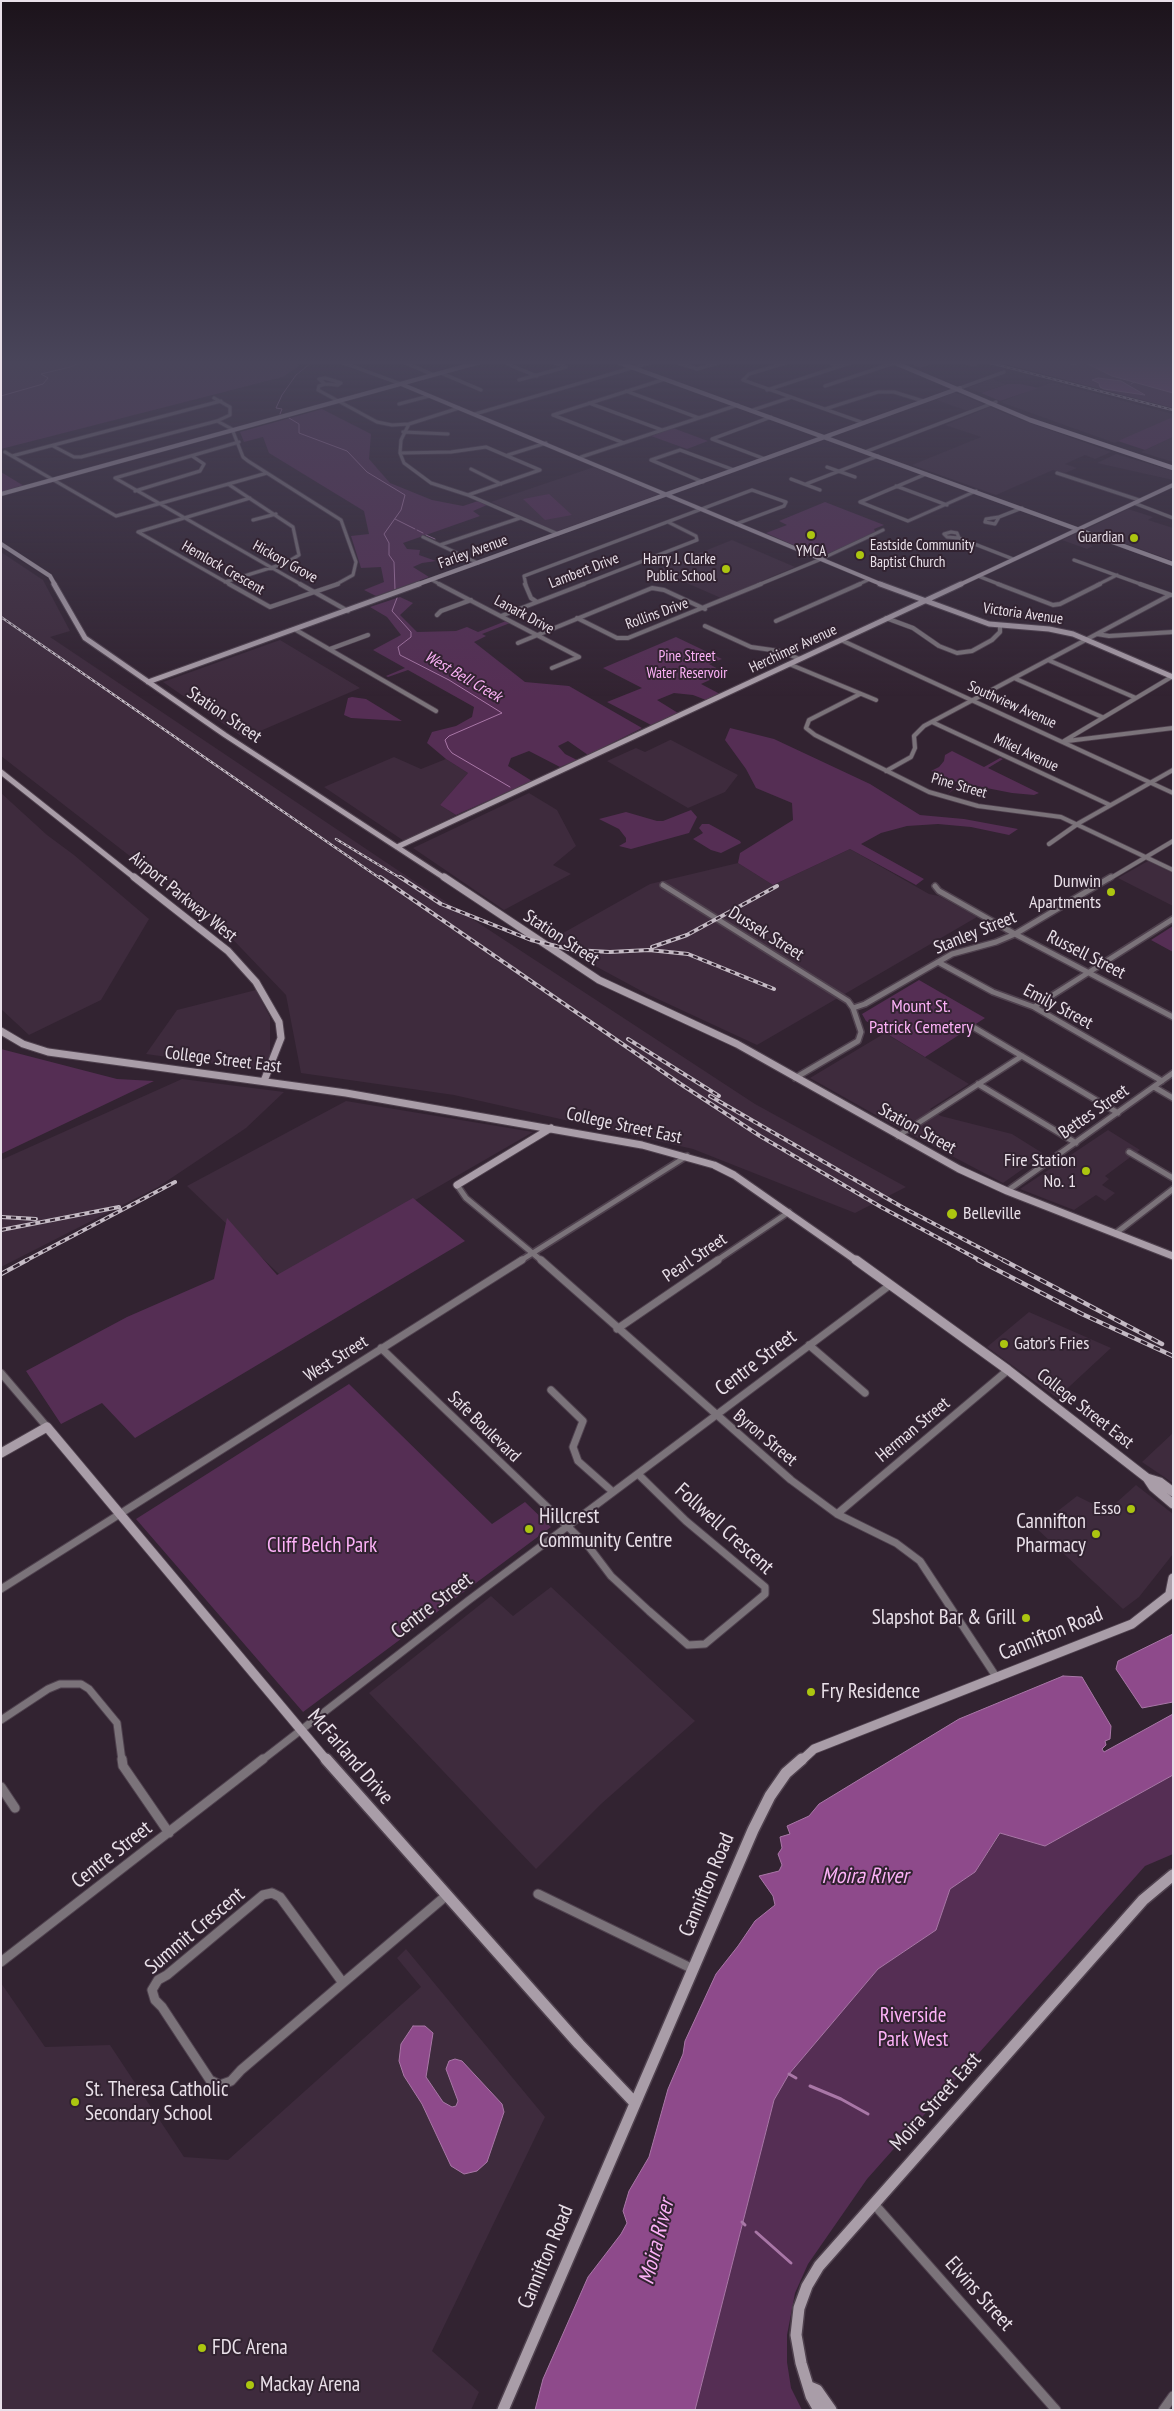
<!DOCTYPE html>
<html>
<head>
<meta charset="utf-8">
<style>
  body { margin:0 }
  #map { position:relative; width:1174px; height:2411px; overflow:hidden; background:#322331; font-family:"PT Sans Narrow",sans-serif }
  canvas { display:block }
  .frame { position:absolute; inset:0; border:2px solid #e9e0e9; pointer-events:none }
</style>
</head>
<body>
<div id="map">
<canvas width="1174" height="2411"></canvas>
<div class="frame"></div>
</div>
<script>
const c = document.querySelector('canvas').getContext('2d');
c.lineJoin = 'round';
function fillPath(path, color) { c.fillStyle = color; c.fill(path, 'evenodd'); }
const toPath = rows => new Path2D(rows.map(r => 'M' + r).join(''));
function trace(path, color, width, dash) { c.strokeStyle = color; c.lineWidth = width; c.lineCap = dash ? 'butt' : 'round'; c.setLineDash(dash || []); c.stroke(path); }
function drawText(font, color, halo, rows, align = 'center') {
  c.font = font + ' "PT Sans Narrow",sans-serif'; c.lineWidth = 4; c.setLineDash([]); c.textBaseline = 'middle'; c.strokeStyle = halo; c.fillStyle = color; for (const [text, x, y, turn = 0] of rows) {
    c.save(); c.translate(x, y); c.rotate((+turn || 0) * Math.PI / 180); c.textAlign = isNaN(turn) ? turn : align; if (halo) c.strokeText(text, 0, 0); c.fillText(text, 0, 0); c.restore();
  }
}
fillPath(toPath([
  [991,379,1007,384,981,393,967,388],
  [1052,382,1173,414,1173,418,1115,443,1000,402],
  [954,392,984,404,968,411,936,400],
  [990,407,1022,420,1111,452,1095,459,1085,455,1065,464,1077,468,1065,473,1053,470,996,495,912,465,981,437,945,425],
  [1173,437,1173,462,1141,452],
  [1116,454,1173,471,1173,480,1097,463],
  [594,467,660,494,556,532,491,502],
  [1128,509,1153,517,1148,520,1173,528,1173,561,1086,529],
  [1079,532,1098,539,1089,544,1093,546,1087,549,1062,540],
  [732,540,795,567,721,598,657,570],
  [1,552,43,580,70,631,50,637,399,871,755,1104,906,1187,855,1213,693,1149,454,1095,301,1073,286,995,220,926,1,756],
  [280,640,360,688,244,738,163,682],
  [670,740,671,740,738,775,725,792,688,808,607,761,636,748,645,752],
  [394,757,421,769,446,759,468,773,440,805,456,815,404,841,324,787],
  [1,793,47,835,74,855,149,919,101,1000,29,1035,1,1009],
  [529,793,557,810,576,846,553,865,571,874,504,910,413,848],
  [850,849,929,894,939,896,977,917,757,1045,647,994,549,941,650,884,738,863,773,885],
  [1148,861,1173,873,1173,906,1118,878],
  [256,990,270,1017,270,1056,258,1070,146,1054,177,1010],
  [885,1033,969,1084,930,1109,941,1116,1012,1134,1044,1154,1003,1183,897,1127,810,1078],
  [182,1079,284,1092,246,1128,158,1187,1,1267,1,1160],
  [346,1101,533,1132,282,1277,187,1186],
  [1108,1130,1140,1150,1105,1176,1109,1179,1102,1185,1115,1193,1105,1201,1096,1195,1074,1210,1020,1189],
  [1029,1312,1111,1348,1057,1398,987,1347],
  [1173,1433,1173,1483,1142,1462],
  [1136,1485,1173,1514,1173,1554,1139,1597,1123,1609,1036,1528,1077,1496,1107,1511],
  [551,1587,695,1721,601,1804,536,1869,369,1693,491,1596,513,1616],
  [406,1949,545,2117,432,2351,479,2392,471,2410,1,2410,1,1983,45,2047,110,2045,184,2157,228,2160,421,1987,397,1958]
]), '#3e2b3d');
fillPath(toPath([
  [1,359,293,359,299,366,283,377,1,449],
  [900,359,965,359,981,363,974,367,947,359,920,368],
  [985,359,1078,359,1120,378,1173,393,1173,408],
  [1007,384,1021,384,1039,388,1000,401,981,393],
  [322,409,371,434,369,459,390,483,432,500,463,506,478,501,487,505,473,511,480,516,403,543,407,549,420,550,419,555,436,561,422,563,413,567,429,577,376,596,364,590,384,582,381,567,361,568,351,536,369,534,364,511,269,453,263,437,244,442,240,432],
  [1173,417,1173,437,1145,450,1118,441],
  [673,428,708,441,687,449,651,436],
  [1,472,24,486,1,492],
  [549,494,572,515,545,520,523,499],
  [825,502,884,525,874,529,876,533,820,557,766,533,787,525,779,521],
  [400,597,413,603,400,615,417,632,456,631,467,627,478,632,506,621,510,623,482,634,486,636,474,642,525,682,569,686,642,728,588,755,568,741,558,746,565,754,577,760,560,767,529,751,511,758,508,766,532,781,456,815,440,805,468,773,446,759,427,743,432,732,456,726,472,717,474,707,408,670,388,677,386,676,405,668,373,650,401,635,387,617,370,607],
  [676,637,722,659,709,664,720,670,707,675,712,679,701,684,720,694,706,700,693,695,674,693,657,700,678,713,651,725,607,702,642,688,603,668],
  [352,697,366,699,402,721,351,718,344,715,348,698],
  [730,728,774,739,870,784,920,815,964,819,1018,829,1009,835,971,827,938,824,907,826,881,833,861,844,924,879,916,885,850,849,773,885,738,863,740,853,793,820,792,803,756,788,746,769,725,740],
  [952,751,984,767,1000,758,1003,759,988,768,1039,793,1034,795,1012,793,961,783,947,795,959,783,931,771,939,767,944,761,945,755],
  [691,810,697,817,689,833,631,849,619,846,626,842,626,838,619,829,599,819,626,812,657,821,663,821],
  [702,824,709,824,740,841,741,843,721,853,711,850,693,839,703,833,699,828],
  [1173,926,1173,952,1151,940],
  [919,980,985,1018,925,1057,866,1021,862,1014],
  [1,1049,117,1079,154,1081,1,1154],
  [413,1198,465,1241,135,1438,102,1403,61,1424,26,1371,127,1317,214,1279,227,1218,277,1275],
  [349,1384,492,1524,525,1502,551,1527,303,1712,136,1519],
  [1173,1775,1173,1854,1145,1866,867,2179,808,2264,795,2293,787,2335,787,2362,791,2388,802,2410,695,2410,774,2100,789,2074,878,1969,936,1930,950,1889,975,1872,1001,1833,1045,1846]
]), '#552e54');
const water = toPath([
  [1078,359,1173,359,1173,393,1112,376,1078,359],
  [1098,378,1121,381,1145,395,1104,389,1100,387,1099,383,1092,380,1098,378],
  [1173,1634,1173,1702,1142,1708,1116,1669,1118,1661,1173,1634],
  [1063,1676,1082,1677,1111,1726,1110,1739,1105,1741,1106,1745,1102,1749,1104,1752,1173,1714,1173,1775,1045,1846,1000,1833,975,1872,950,1889,936,1930,878,1969,789,2074,774,2100,695,2410,535,2410,543,2379,588,2277,621,2234,627,2223,623,2211,629,2191,649,2157,668,2089,683,2054,685,2041,716,1974,738,1946,755,1921,775,1905,773,1896,759,1876,779,1871,782,1865,778,1854,782,1848,780,1837,790,1834,787,1826,809,1816,819,1804,959,1719,1063,1676],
  [413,2026,425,2026,433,2033,426,2077,443,2102,452,2107,456,2106,458,2101,446,2069,449,2061,455,2059,462,2061,502,2104,504,2112,487,2162,477,2171,464,2174,451,2166,422,2104,404,2076,399,2061,401,2044,413,2026]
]);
fillPath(water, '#8e4a8b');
trace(water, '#a977a7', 1);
trace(toPath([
  [1071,365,1085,362],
  [1131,384,1134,382],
  [1,396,43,384,48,378,41,374,70,367,89,359],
  [280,414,282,409,276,408,282,395,296,375,311,363,310,359],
  [289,418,299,424,299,433,347,451,367,472,405,495,401,510,384,534,389,543,389,555,394,562,395,589],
  [395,519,415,529],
  [417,530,423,533],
  [426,535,435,539],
  [397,598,392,611,411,632,411,637,398,647,400,655,449,680,502,713,449,736,445,740,448,748,452,753,510,787]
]), '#a977a7', 1);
trace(toPath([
  [789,2074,796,2078],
  [810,2086,841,2099,868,2114],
  [742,2222,745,2225],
  [756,2232,791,2263]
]), '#a977a7', 3);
const streetFar4 = toPath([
  [396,359,434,375],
  [502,359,512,366,537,376],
  [666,359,697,369,731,359],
  [798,359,749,374,743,380,864,423],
  [818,359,840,366],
  [341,362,401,384],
  [441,373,481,390],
  [325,378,341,383,338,385,325,384,319,379,325,378],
  [519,380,566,367,546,359],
  [325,384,319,386,318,390,377,422,392,425,409,424],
  [825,386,900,361],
  [960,388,1004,372],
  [767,390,862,359],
  [626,391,699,418],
  [589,403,662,430],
  [399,404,429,396],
  [459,408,409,424,401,440,400,453,404,463,431,483,468,495,558,534],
  [825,409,878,392,894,392,923,401],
  [753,410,789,398],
  [475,414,662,359],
  [217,421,232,429,243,457,248,461,341,520,356,562,353,575,335,585],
  [403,432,448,434],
  [239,442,115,478,302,585],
  [624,443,553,415,665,379],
  [53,446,74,457,81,457,217,421,230,415,230,407,214,398],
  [5,452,116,516,267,473],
  [865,452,996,402],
  [400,453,451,452,486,447,540,470,468,495],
  [508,455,546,443],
  [12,456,221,401],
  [581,457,738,405],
  [765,459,712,439,771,417],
  [827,467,855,477],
  [471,469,501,484],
  [1057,473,1139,500],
  [791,479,820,490],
  [703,482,651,460,680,450,734,470],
  [806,484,878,456],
  [896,486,947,505],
  [135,491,200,471,204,464,192,456],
  [860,502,908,521,976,491],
  [860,502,926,474],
  [1134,503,1173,518],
  [999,517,995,524,985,522,986,519,999,517],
  [999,517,1022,508],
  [253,520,276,514],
  [951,532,957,533,959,538,947,537,944,534,951,532],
  [423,537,478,563],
  [959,538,1013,559],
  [440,545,520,518],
  [1074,560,1143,585],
  [978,576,1001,585],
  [432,580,441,585],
  [225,582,286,563,299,555,293,527,228,484],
  [231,585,138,532,250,498],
  [526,585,524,576,752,490,786,502,784,506,736,524],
  [581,585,697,540,696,536,668,522],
  [758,585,819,560,883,530],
  [857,585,868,580],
  [1097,585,1117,575]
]);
const streetFar3 = toPath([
  [229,584,270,607,338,584],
  [300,584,348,611],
  [439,584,579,657,552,668],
  [525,584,531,598,537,602],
  [998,584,1053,605,1060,604,1100,584],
  [1140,584,1171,595],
  [437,615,441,611,471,600],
  [501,616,584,584],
  [577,618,617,638,628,638,761,584],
  [886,618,913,628,939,646,957,653,972,651,992,640,1000,632,1000,625],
  [776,621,860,584],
  [705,626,751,647,779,651,800,659],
  [296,630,436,711],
  [1097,634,1109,636,1173,632],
  [841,640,1173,793],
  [518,643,652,588,664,590,705,609],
  [330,649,368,635],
  [1048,660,1136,698],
  [789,664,876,700],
  [1014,678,1102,717],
  [860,694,809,720,806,728,815,735,929,792,978,806,1061,817,1173,870],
  [932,722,1110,805],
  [1064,741,1173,676],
  [1067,741,1173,728],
  [886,771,911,757,915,748,914,736,924,726,1170,595],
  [1049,844,1079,823,1173,770],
  [1109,879,1173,841]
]);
const streetFar2 = toPath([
  [663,885,848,1001,853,1008,861,1032,858,1041,795,1078],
  [935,886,939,891,1015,934,1173,1017],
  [938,962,993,992,1034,1007,1162,1081],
  [1034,1007,1173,919],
  [853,1008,865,1004,952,954,996,942,1015,934,1111,877],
  [973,1027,1118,1113],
  [978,1084,1076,1143],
  [1154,1087,1173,1098],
  [898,1136,1022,1056],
  [1129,1152,1173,1178],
  [457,1185,466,1198,542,1261],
  [1007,1191,1173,1073],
  [1116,1233,1173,1189],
  [520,1261,687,1156],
  [716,1261,789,1212]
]);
const streetFar1 = toPath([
  [541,1260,791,1480,837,1514,896,1543,920,1561,997,1678],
  [617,1329,718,1260],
  [809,1345,865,1393],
  [381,1348,589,1547,611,1576,649,1611,688,1645,705,1644,765,1594,765,1587,686,1521,638,1474],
  [1,1373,47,1427],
  [551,1390,583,1421,573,1447,578,1461,613,1492],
  [837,1514,1008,1370],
  [1,1589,522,1260],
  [1,1720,48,1689,60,1684,81,1684,89,1689,117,1723,122,1761],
  [261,1761,469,1600,890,1285]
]);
const street = toPath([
  [122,1759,123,1766,169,1833],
  [1,1787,15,1808],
  [272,1893,280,1897,343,1983,241,2070,231,2081,220,2085,210,2080,162,2007,155,2000,152,1990,158,1980,167,1975,263,1895,272,1893],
  [538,1894,693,1969],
  [1,1962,263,1759],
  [343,1983,447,1895],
  [874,2204,1056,2410],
  [1163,2410,1173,2396]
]);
const secondaryFar4 = toPath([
  [609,359,1173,564],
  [401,384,883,585],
  [1,494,491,359],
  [1,544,50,576,55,585],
  [416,585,960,388],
  [959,585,1173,485]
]);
const secondaryFar3 = toPath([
  [54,584,85,638,225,735,446,879],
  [880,584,989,624,1049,629,1073,634,1173,677],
  [148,682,419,584],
  [1,772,136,879],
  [397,847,961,584]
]);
const secondaryFar2 = toPath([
  [134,877,228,951,256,982,279,1022,281,1038,264,1081],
  [444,877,599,980,737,1044,959,1169,1007,1191,1173,1256],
  [1,1031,23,1044,48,1052,346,1093,642,1145,714,1165,734,1175,857,1261],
  [457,1185,551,1128]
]);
const secondaryFar1 = toPath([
  [856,1260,1008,1370,1147,1478,1153,1487,1173,1504],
  [1,1453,47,1427,327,1761],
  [1147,1478,1160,1482,1173,1492],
  [1170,1593,1173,1578],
  [801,1761,814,1749,1132,1624,1173,1592]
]);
const secondary = toPath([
  [326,1759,579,2044,634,2102],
  [810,2387,817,2390,831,2410],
  [503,2410,753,1830,770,1796,786,1773,802,1759],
  [819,2410,811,2396,801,2363,796,2335,799,2308,807,2286,819,2266,1143,1900,1173,1875]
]);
const primary = toPath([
  [886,359,1030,420,1173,468]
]);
trace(streetFar4, '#4f414e', 4.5);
trace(streetFar3, '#4f414e', 5.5);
trace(streetFar2, '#4f414e', 8);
trace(streetFar1, '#4f414e', 9);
trace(street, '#4f414e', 11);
trace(secondaryFar4, '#4f414e', 5);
trace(secondaryFar3, '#4f414e', 7);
trace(secondaryFar2, '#4f414e', 9);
trace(secondaryFar1, '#4f414e', 11);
trace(secondary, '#4f414e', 14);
trace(primary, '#4f414e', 5.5);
trace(streetFar4, '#7b737a', 3);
trace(streetFar3, '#7b737a', 4);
trace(streetFar2, '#7b737a', 5);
trace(streetFar1, '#7b737a', 7);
trace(street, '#7b737a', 9);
trace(secondaryFar4, '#a99da8', 4);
trace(secondaryFar3, '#a99da8', 5);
trace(secondaryFar2, '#a99da8', 7);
trace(secondaryFar1, '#a99da8', 9);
trace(secondary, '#a99da8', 11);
trace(primary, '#cebecc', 4.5);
const railFar2 = toPath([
  [975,359,1173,410],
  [1,617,381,879],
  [336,839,402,879]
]);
const railFar1 = toPath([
  [380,877,679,1083,760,1136,881,1207,981,1261],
  [400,877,441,904,531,940,573,950,610,952,649,950,688,954,774,989],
  [652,947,687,935,777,886],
  [628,1039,719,1096],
  [710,1096,902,1207,1005,1261],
  [1,1217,36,1219],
  [1,1230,119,1207],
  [25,1261,175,1182]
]);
const rail = toPath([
  [978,1260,1082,1314,1173,1356],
  [1003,1260,1162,1344],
  [1,1274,27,1260]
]);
trace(railFar2, '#c4bac4', 2.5);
trace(railFar1, '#c4bac4', 4);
trace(rail, '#c4bac4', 4.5);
trace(railFar2, '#322331', 1, [3]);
trace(railFar1, '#322331', 2, [5]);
trace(rail, '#322331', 2.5, [7]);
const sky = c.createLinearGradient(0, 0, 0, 697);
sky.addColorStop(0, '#1c131b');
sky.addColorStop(0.52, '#49455a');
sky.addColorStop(1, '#49455a00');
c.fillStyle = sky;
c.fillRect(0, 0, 1174, 697);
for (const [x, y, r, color] of [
  [811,535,5,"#acc610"],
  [1134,538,5,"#acc610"],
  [860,555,5,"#acc610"],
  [726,569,5,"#acc610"],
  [1111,892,5,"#acc610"],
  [1086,1171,5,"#acc610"],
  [952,1214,6,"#acc610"],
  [1004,1344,5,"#acc610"],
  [1131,1509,5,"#acc610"],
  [529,1529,5,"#acc610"],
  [1096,1534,5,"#acc610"],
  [1026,1618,5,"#acc610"],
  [811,1692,5,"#acc610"],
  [75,2102,5,"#acc610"],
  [202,2348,5,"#acc610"],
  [250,2385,5,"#acc610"]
]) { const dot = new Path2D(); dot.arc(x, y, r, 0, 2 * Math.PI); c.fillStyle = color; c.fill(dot); trace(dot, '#322331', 2); }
drawText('15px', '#e9e0e9', '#322331', [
  ["Guardian",1124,538],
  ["Eastside Community",870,546,"left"],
  ["Baptist Church",870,563,"left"],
  ["YMCA",811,552,"center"],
  ["Harry J. Clarke",716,560],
  ["Public School",716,577]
], 'right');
drawText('15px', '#e9e0e9', '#322331', [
  ["Farley Avenue",473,552,-20],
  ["Hickory Grove",285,562,29],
  ["Hemlock Crescent",223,568,30],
  ["Lambert Drive",584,571,-21],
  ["Rollins Drive",657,614,-20],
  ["Victoria Avenue",1023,614,8],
  ["Lanark Drive",524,615,28],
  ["Herchimer Avenue",793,649,-25],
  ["Southview Avenue",1012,705,24],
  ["Mikel Avenue",1026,753,25],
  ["Pine Street",959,786,16]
]);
drawText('15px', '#fdb2f8', '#322331', [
  ["Pine Street",687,657],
  ["Water Reservoir",687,674]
]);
drawText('italic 16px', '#fcb1f7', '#322331', [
  ["West Bell Creek",463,677,30]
]);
drawText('18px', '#e9e0e9', '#322331', [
  ["Station Street",224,715,34],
  ["Airport Parkway West",183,897,39],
  ["Stanley Street",975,933,-22],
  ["Dussek Street",766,934,32],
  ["Station Street",561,938,33],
  ["Russell Street",1086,955,27],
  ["Emily Street",1058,1007,28],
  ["College Street East",223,1060,7],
  ["Bettes Street",1094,1112,-35],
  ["College Street East",624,1126,12],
  ["Station Street",917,1129,29],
  ["Pearl Street",695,1258,-34],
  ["West Street",336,1359,-32],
  ["College Street East",1085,1409,38],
  ["Safe Boulevard",484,1427,44],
  ["Herman Street",913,1430,-40],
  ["Byron Street",765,1438,40]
]);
drawText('18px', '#e9e0e9', '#322331', [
  ["Dunwin",1101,882],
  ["Apartments",1101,903],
  ["Fire Station",1076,1161],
  ["No. 1",1076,1182],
  ["Belleville",963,1214,"left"],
  ["Gator’s Fries",1014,1344,"left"],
  ["Esso",1121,1509]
], 'right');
drawText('18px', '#fdb2f8', '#322331', [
  ["Mount St.",921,1007],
  ["Patrick Cemetery",921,1028]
]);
drawText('21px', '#e9e0e9', '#322331', [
  ["Centre Street",756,1363,-37],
  ["Follwell Crescent",724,1529,42],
  ["Centre Street",432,1606,-37],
  ["Cannifton Road",1051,1634,-22],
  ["McFarland Drive",350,1757,49],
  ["Centre Street",112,1855,-38],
  ["Cannifton Road",707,1885,-67],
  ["Summit Crescent",195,1931,-40],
  ["Moira Street East",936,2102,-48],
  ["Cannifton Road",546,2257,-67],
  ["Elvins Street",979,2294,48]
]);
drawText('21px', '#e9e0e9', '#322331', [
  ["Hillcrest",539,1517],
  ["Community Centre",539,1541],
  ["Cannifton",1086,1522,"right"],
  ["Pharmacy",1086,1546,"right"],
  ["Slapshot Bar & Grill",1016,1618,"right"],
  ["Fry Residence",821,1692],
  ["St. Theresa Catholic",85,2090],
  ["Secondary School",85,2114],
  ["FDC Arena",212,2348],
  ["Mackay Arena",260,2385]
], 'left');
drawText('21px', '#fdb2f8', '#322331', [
  ["Cliff Belch Park",322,1546],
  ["Riverside",913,2016],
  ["Park West",913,2040]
]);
drawText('italic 22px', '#fcb1f7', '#322331', [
  ["Moira River",865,1877],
  ["Moira River",657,2242,-76]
]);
</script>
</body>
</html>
